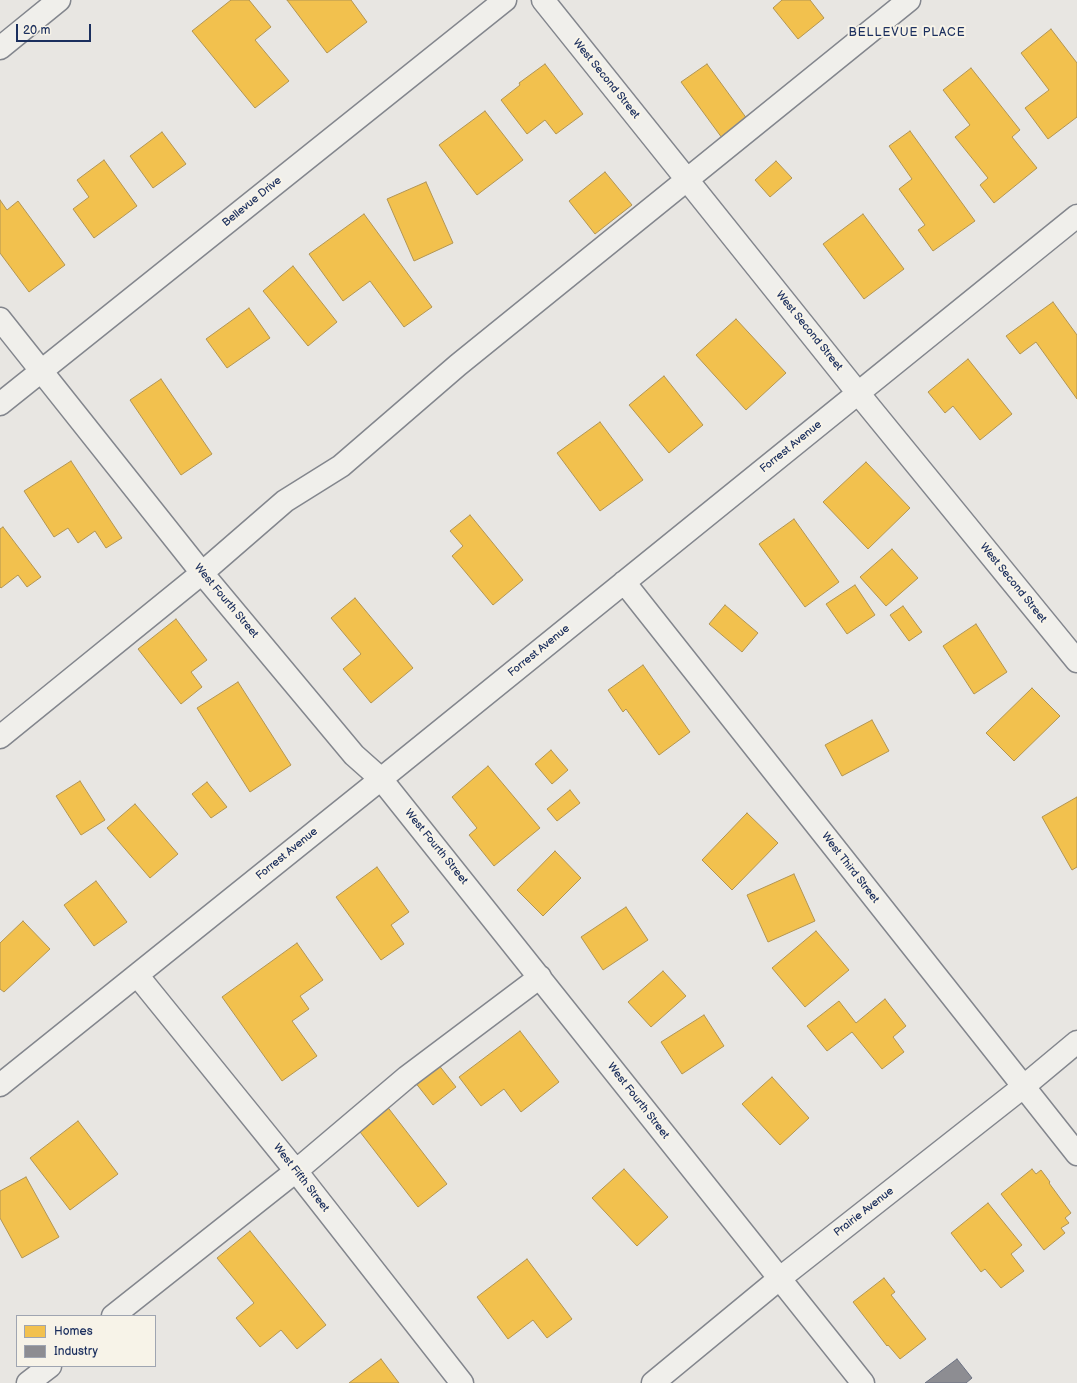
<!DOCTYPE html>
<html>
<head>
<meta charset="utf-8">
<style>
  body { margin:0 }
  #map { position:relative; width:1077px; height:1383px; overflow:hidden; background:#e8e6e2; font-family:"Balsamiq Sans",sans-serif }
  canvas { display:block }
  .legend { position:absolute; left:16px; top:1315px; width:140px; height:52px; box-sizing:border-box; background:#f7f3e8; border:1px solid #9fa5b1; margin:0; padding:5px 7px; list-style:none; font-size:12px; color:#1b2f5e }
  .legend li { display:flex; align-items:center; gap:8px; height:20px }
  .legend b { width:20px; border:1px solid #9fa5b1 }
  .scale { position:absolute; left:16px; top:24px; width:75px; height:18px; box-sizing:border-box; border:2px solid #1b2f5e; border-top:0; padding-left:5px; font-size:12px; line-height:14px; white-space:nowrap; color:#1b2f5e; -webkit-text-stroke:3px #f7f3e8; paint-order:stroke }
</style>
</head>
<body>
<div id="map">
<canvas width="1077" height="1383"></canvas>
<ul class="legend">
<li><b style="height:11px;background:#f2c14e"></b>Homes</li>
<li><b style="height:11px;background:#8d8d92"></b>Industry</li>
</ul>
<div class="scale">20 m</div>
</div>
<script>
const c = document.querySelector('canvas').getContext('2d');
c.lineJoin = 'round';
function fillPath(path, color) { c.fillStyle = color; c.fill(path, 'evenodd'); }
const toPath = rows => new Path2D(rows.map(r => 'M' + r).join(''));
function trace(path, color, width, dash) { c.strokeStyle = color; c.lineWidth = width; c.lineCap = dash ? 'butt' : 'round'; c.setLineDash(dash || []); c.stroke(path); }
function drawText(font, color, halo, rows, align = 'center') {
  c.font = font + ' "Balsamiq Sans",sans-serif'; c.lineWidth = 4; c.setLineDash([]); c.textBaseline = 'middle'; c.strokeStyle = halo; c.fillStyle = color; for (const [text, x, y, turn = 0] of rows) {
    c.save(); c.translate(x, y); c.rotate((+turn || 0) * Math.PI / 180); c.textAlign = isNaN(turn) ? turn : align; if (halo) c.strokeText(text, 0, 0); c.fillText(text, 0, 0); c.restore();
  }
}
const homes = toPath([
  [231,0,249,0,271,27,255,40,289,81,255,108,192,31,231,0],
  [287,0,351,0,367,22,327,53,287,0],
  [782,0,810,0,824,18,798,39,773,8,782,0],
  [1051,29,1077,63,1077,117,1048,139,1025,108,1049,90,1021,53,1051,29],
  [545,64,583,114,556,134,545,120,527,134,501,100,520,85,519,83,545,64],
  [707,64,750,123,725,142,681,82,707,64],
  [971,68,1020,130,1012,137,1037,168,994,203,980,185,988,178,955,137,970,125,943,90,971,68],
  [485,111,523,160,477,195,439,145,485,111],
  [910,131,975,221,933,251,918,230,925,225,899,189,912,179,889,146,910,131],
  [162,132,186,164,153,188,130,156,162,132],
  [104,160,137,206,94,238,73,209,89,197,77,180,104,160],
  [776,161,792,178,770,197,755,180,776,161],
  [605,172,632,205,595,234,569,201,605,172],
  [426,182,453,243,414,261,387,199,426,182],
  [0,200,7,210,18,201,65,265,29,292,0,253,0,200],
  [364,214,432,307,404,327,370,281,343,301,309,254,364,214],
  [863,214,904,269,864,299,823,244,863,214],
  [293,266,337,322,308,346,263,291,293,266],
  [1053,302,1077,335,1077,399,1036,342,1020,354,1006,336,1053,302],
  [249,308,270,338,227,368,206,339,249,308],
  [736,319,786,373,746,410,696,355,736,319],
  [968,359,1012,414,980,440,953,406,945,413,928,392,968,359],
  [664,376,703,425,669,453,629,405,664,376],
  [161,379,212,454,181,475,130,400,161,379],
  [600,422,643,480,600,511,557,453,600,422],
  [71,461,122,538,106,548,95,531,78,543,68,528,54,537,24,491,71,461],
  [866,462,910,508,868,549,823,502,866,462],
  [470,515,523,580,493,605,452,556,463,546,450,531,470,515],
  [794,519,839,582,805,607,759,544,794,519],
  [3,527,41,577,27,587,18,575,1,588,0,587,0,529,3,527],
  [892,549,918,578,886,606,860,577,892,549],
  [855,585,875,615,847,634,826,604,855,585],
  [355,598,413,668,371,703,343,669,361,654,331,618,355,598],
  [725,605,758,633,742,652,709,624,725,605],
  [903,606,922,632,909,641,890,615,903,606],
  [176,619,207,660,191,672,202,687,181,704,138,649,176,619],
  [976,624,1007,672,974,694,943,646,976,624],
  [643,665,690,732,659,755,626,709,623,712,608,690,643,665],
  [238,682,291,765,250,792,197,708,238,682],
  [1032,688,1060,716,1014,761,986,733,1032,688],
  [872,720,889,751,842,776,825,745,872,720],
  [551,750,568,770,552,784,535,764,551,750],
  [488,766,540,828,494,866,469,835,477,828,452,797,488,766],
  [80,781,105,820,81,835,56,796,80,781],
  [207,782,227,807,211,818,192,794,207,782],
  [570,790,580,803,557,821,547,809,570,790],
  [1077,797,1077,867,1072,870,1042,817,1077,797],
  [135,804,178,854,150,878,107,828,135,804],
  [747,813,778,843,732,890,702,860,747,813],
  [555,851,581,878,543,916,517,890,555,851],
  [377,867,409,912,391,925,404,944,381,960,336,897,377,867],
  [794,874,815,921,768,942,747,895,794,874],
  [96,881,127,922,94,946,64,905,96,881],
  [626,907,648,940,603,970,581,937,626,907],
  [23,921,50,949,4,992,0,989,0,943,23,921],
  [816,931,849,970,805,1007,772,968,816,931],
  [297,943,323,980,300,996,309,1009,292,1021,317,1056,282,1081,222,997,297,943],
  [663,971,686,996,651,1027,628,1002,663,971],
  [885,999,906,1026,893,1037,904,1052,882,1069,852,1032,827,1051,807,1026,839,1001,856,1023,885,999],
  [704,1015,724,1046,682,1074,661,1042,704,1015],
  [520,1031,559,1082,521,1112,504,1089,481,1106,459,1077,520,1031],
  [434,1059,456,1087,433,1105,411,1077,434,1059],
  [772,1077,809,1118,780,1145,742,1104,772,1077],
  [386,1105,447,1184,418,1207,357,1128,386,1105],
  [78,1121,118,1174,70,1210,30,1158,78,1121],
  [624,1169,668,1217,637,1246,592,1198,624,1169],
  [1032,1169,1036,1174,1041,1170,1050,1182,1049,1183,1071,1213,1065,1218,1069,1223,1061,1228,1065,1233,1044,1250,1001,1194,1032,1169],
  [26,1177,59,1237,22,1258,0,1218,0,1191,26,1177],
  [988,1203,1022,1245,1011,1254,1024,1271,1001,1288,985,1269,981,1272,951,1233,988,1203],
  [250,1231,326,1325,297,1349,281,1330,260,1347,236,1318,254,1303,217,1258,250,1231],
  [527,1259,572,1319,547,1338,533,1320,508,1339,477,1297,527,1259],
  [884,1278,895,1292,891,1295,926,1339,900,1359,888,1345,887,1346,853,1302,884,1278],
  [381,1359,399,1383,349,1383,381,1359]
]);
fillPath(homes, '#f2c14e');
trace(homes, '#b29553', 1);
const industry = toPath([
  [957,1359,972,1378,966,1383,925,1383,957,1359]
]);
fillPath(industry, '#8d8d92');
trace(industry, '#6b7182', 1);
const minor = toPath([
  [543,0,858,393,1077,661],
  [0,48,59,0],
  [0,319,202,573,354,755,381,779,863,1383],
  [0,404,505,0],
  [624,582,1077,1154],
  [0,737,202,573,285,501,341,466,458,365,909,0],
  [137,975,296,1171,462,1383],
  [0,1085,381,779,1077,216],
  [113,1316,296,1171,407,1077,540,977],
  [28,1383,50,1366],
  [653,1383,779,1279,1023,1087,1077,1042]
]);
trace(minor, '#83868d', 25);
trace(minor, '#f0efeb', 22);
drawText('11px', '#1b2f5e', '#f7f3e8', [
  ["West Second Street",606,79,51],
  ["Bellevue Drive",252,202,-39],
  ["West Second Street",809,331,51],
  ["Forrest Avenue",791,447,-39],
  ["West Second Street",1013,583,51],
  ["West Fourth Street",226,601,50],
  ["Forrest Avenue",539,651,-39],
  ["West Fourth Street",436,847,51],
  ["Forrest Avenue",287,854,-39],
  ["West Third Street",850,868,52],
  ["West Fourth Street",638,1101,52],
  ["West Fifth Street",301,1178,52],
  ["Prairie Avenue",864,1212,-38]
]);
c.letterSpacing = '1px';
drawText('12px', '#1b2f5e', '#f7f3e8', [
  ["BELLEVUE PLACE",907,33]
]);
c.letterSpacing = '0px';
</script>
</body>
</html>
